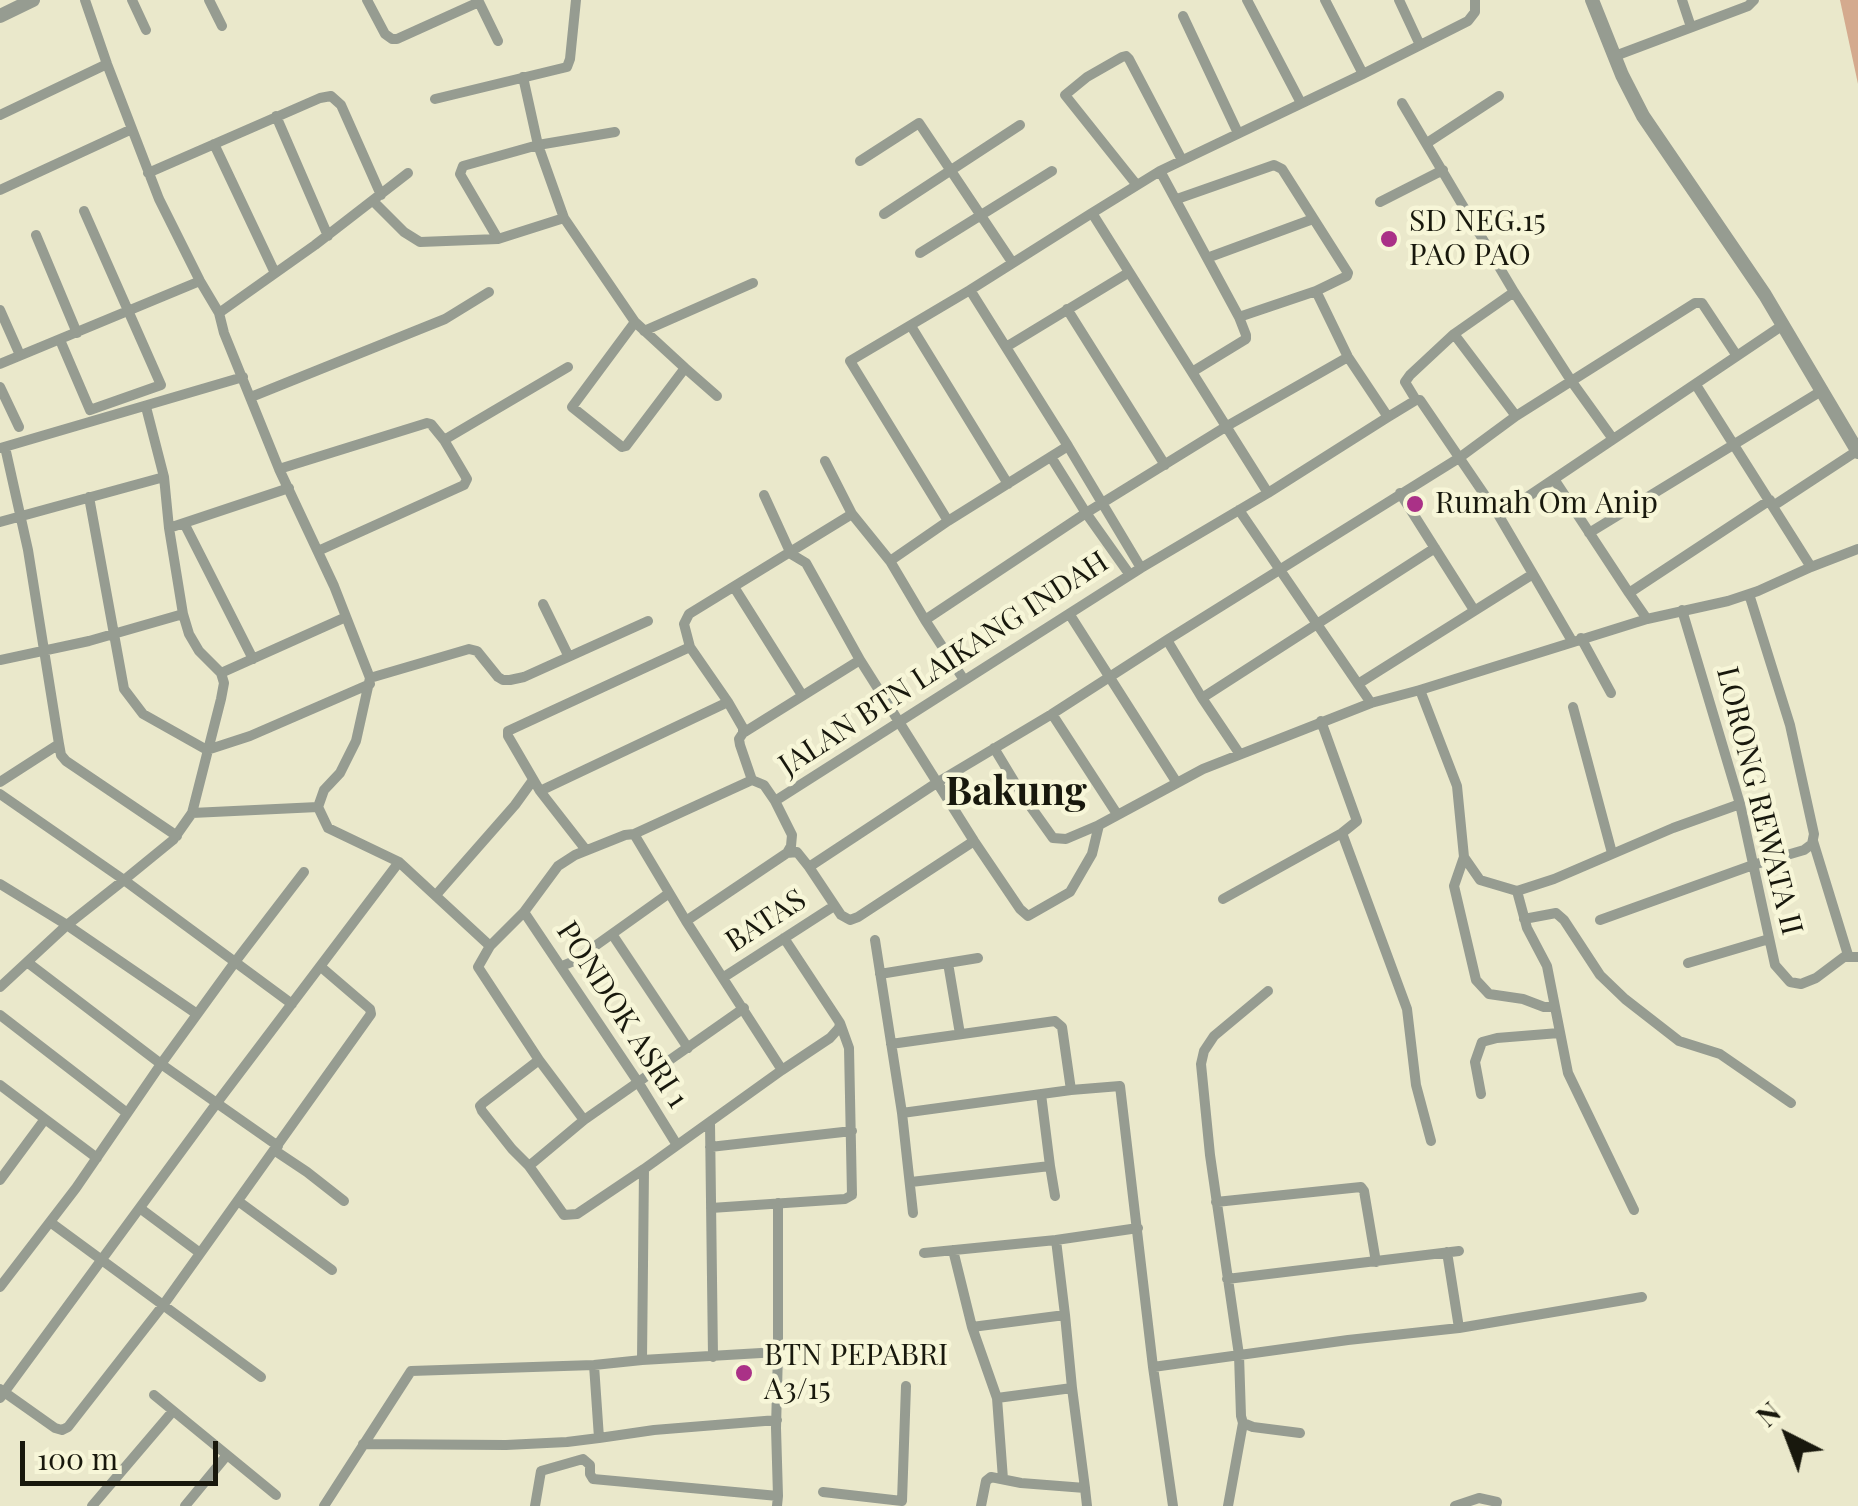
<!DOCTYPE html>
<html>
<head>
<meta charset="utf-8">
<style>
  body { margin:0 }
  #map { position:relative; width:1858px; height:1506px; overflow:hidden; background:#eae8cb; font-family:"Playfair Display",serif }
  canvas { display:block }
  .north { position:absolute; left:1738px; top:1386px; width:100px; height:100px; -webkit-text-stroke:8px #f7f6d8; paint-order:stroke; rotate:318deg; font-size:28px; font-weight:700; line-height:40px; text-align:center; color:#18180d }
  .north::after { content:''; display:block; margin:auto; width:35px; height:45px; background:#18180d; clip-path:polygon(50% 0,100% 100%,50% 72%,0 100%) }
  .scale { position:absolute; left:20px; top:1441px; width:198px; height:45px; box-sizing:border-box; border:5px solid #18180d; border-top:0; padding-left:12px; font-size:30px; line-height:35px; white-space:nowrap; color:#18180d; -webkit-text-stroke:8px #f7f6d8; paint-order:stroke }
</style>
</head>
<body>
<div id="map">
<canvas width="1858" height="1506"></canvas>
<div class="north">N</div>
<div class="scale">100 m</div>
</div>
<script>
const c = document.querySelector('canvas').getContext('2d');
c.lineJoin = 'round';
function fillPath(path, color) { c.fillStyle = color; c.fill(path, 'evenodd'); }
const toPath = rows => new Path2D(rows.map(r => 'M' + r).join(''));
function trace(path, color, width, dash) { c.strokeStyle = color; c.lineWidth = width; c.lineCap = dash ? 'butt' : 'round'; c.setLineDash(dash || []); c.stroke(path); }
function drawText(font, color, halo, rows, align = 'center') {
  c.font = font + ' "Playfair Display",serif'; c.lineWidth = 9; c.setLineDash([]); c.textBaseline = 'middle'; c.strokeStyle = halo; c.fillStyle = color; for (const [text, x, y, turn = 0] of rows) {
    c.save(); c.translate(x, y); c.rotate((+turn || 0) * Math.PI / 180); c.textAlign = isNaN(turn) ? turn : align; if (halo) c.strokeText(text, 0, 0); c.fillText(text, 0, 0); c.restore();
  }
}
fillPath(toPath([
  [1840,0,1858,0,1858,84]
]), '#d4aa8e');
trace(toPath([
  [85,0,107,64,159,199,200,281,219,313,224,333,279,469,334,586,370,678,356,741,340,773,324,790,318,807,328,828,399,862,490,946,524,912,558,866,575,855,625,835,634,834,752,780,764,785,775,801],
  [132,0,146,30],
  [209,0,222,26],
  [367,0,385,34,392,39,397,39,479,2,478,0],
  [1247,0,1301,103],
  [1325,0,1363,74],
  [1399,0,1420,45],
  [1682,0,1691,27],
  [479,2,498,41],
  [1183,16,1238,133],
  [1615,56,1748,6,1754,0],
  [523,77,538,145,564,218,635,322,685,368,626,446,622,447,572,407,635,322],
  [435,99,567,67,570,59,576,0],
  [1402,103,1514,292,1572,382,1613,439],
  [0,115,107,64],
  [276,116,328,236],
  [1427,143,1499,96],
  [214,144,275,273],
  [860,161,919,123,1012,262],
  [1160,171,1239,317,1246,335,1246,339,1192,372],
  [148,173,320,98,331,96,341,105,381,195],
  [1136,184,1065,95,1087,77,1122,57,1126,56,1129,59,1182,160],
  [0,190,132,129],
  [1177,199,1274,165,1282,169,1348,273,1347,276,1316,291,1348,357,1388,417],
  [373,201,404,232,420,242,498,239,564,218],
  [1380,202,1443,170],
  [884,214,1020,125],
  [36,235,77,333],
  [498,239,460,174,463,166,538,145,615,132],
  [920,253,1052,171],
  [1207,258,1313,219],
  [1067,309,1165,465],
  [0,310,20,355],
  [219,313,315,245,408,173],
  [1239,317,1316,291],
  [911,326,1008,484],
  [644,331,753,283],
  [60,340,90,410,161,385,84,211],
  [1006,347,1128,273],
  [0,364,200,281],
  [685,368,717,396],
  [0,387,19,427],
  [251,397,445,319,489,292],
  [1416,400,1405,382,1410,375,1454,334,1514,292],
  [146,407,164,477],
  [1516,416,1695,303,1702,303,1737,356],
  [1068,446,1141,568],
  [1,448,243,377],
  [1051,457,1086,513,1130,575],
  [825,461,852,514,890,561,925,620,964,680],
  [279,469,427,423,431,424,444,440,568,367],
  [1554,479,1629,593,1770,500],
  [1268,493,1388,417,1416,400,1420,400,1499,516,1783,325],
  [1400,493,1474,610],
  [764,495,791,554,806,563,860,660,974,841,1020,909,1028,916,1070,892,1092,854,1099,825,1203,769,1371,703,1420,690,1647,619,1728,601,1758,591,1811,567,1696,385],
  [89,497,124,689,143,714,207,750,250,736,370,684],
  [1773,506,1857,451],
  [1239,510,1371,703],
  [948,521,850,361,970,290],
  [0,522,164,477,169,528,289,488],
  [184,523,253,659],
  [169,528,183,614,189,634,199,651,221,673],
  [1589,533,1823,390],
  [318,551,464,485,467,479,444,440],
  [890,561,948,521,1068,446,970,290,1092,213],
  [1811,567,1858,549],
  [1533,574,1572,641],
  [734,587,802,695],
  [1629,593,1647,619],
  [543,604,568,655],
  [1682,610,1740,804,1775,965,1790,982,1801,984,1816,978,1844,957,1858,957],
  [1070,615,1177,783],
  [925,620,1086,513,1227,426,1348,357],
  [1581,638,1611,693],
  [1167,640,1202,698,1435,548],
  [690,647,728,702,743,728,743,733,860,660],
  [0,660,89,641,183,614],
  [370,678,469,649,477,651,498,677,503,680,510,680,524,677,648,621],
  [1358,684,1533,574,1499,516],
  [1420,690,1457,786,1464,857,1480,880,1517,891],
  [1202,698,1239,753],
  [1573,707,1612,853],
  [1052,714,1117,814],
  [743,733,739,739,740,745,752,780],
  [59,744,61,755,66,761,177,836],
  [994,748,1023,796,1053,838,1066,839,1099,825],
  [0,782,59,744,28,550,5,447],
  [540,791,728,702],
  [0,794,124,880,173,840,192,813,221,699,224,683,221,673,346,617],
  [192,813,318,807],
  [1342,833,1407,1009,1416,1085,1431,1141],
  [634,834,686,921],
  [1813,841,1848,955],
  [586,850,540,791,508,736,508,731,690,647,684,624,689,614,852,514],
  [787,853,797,852,809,867,938,782,1052,714,1167,640,1459,458,1516,416,1454,334],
  [1464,857,1454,886,1476,980,1489,994,1523,999,1544,1007,1555,1007],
  [809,867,841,915,850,920,858,917,974,841],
  [0,884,67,925,197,1014],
  [436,895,515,805,533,780],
  [1223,899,1342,833,1357,821,1321,721],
  [524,912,638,1082,677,1145],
  [1524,919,1556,913,1564,920,1600,975,1625,999,1679,1041,1720,1054,1791,1103],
  [1600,920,1753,865,1804,850,1812,844,1814,834,1790,725,1749,594],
  [612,934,688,1048],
  [875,940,902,1113,913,1213],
  [490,946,478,967,539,1060,483,1103,480,1106,482,1111,512,1149,529,1166,564,1215,577,1214,644,1169],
  [27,962,161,1064,278,1146],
  [948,963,960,1034],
  [1688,963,1769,939],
  [562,966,574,961,668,894],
  [880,974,978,958],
  [724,977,834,906],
  [0,987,67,925,124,880,292,1004],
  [1268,991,1214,1036,1204,1051,1201,1064,1210,1155,1239,1355,1241,1416,1243,1423,1253,1427,1300,1433],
  [0,1015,127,1113],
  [891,1044,1055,1021,1062,1027,1071,1090,1120,1086,1153,1367,1173,1506],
  [782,1070,830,1038,839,1028,840,1023,784,938],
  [0,1085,45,1119],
  [1481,1094,1475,1062,1482,1042,1497,1038,1559,1033],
  [902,1113,1071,1090],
  [584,1120,744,1008],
  [710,1123,713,1357],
  [710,1147,852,1131],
  [274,1150,307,1172,344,1201],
  [529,1166,584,1120,539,1060],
  [1050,1166,1055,1196],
  [0,1180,45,1119,97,1158],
  [911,1182,1050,1166,1041,1094],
  [238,1201,332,1270],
  [1216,1202,1361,1187,1364,1191,1376,1262],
  [711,1208,845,1199,852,1195,849,1048,840,1023],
  [141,1209,200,1253],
  [1634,1210,1568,1073,1547,966,1527,928,1517,891,1554,879,1673,828,1740,804],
  [50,1222,261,1377],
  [1056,1240,1138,1228],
  [953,1250,972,1327],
  [1447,1252,1459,1328],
  [924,1253,1056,1240,1065,1315],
  [1227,1279,1459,1251],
  [0,1287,76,1188,161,1064,235,962,304,872],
  [778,1352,778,1203],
  [642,1360,778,1352,776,1428,778,1496],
  [594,1365,599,1438,654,1430,777,1420],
  [1153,1367,1348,1340,1459,1328,1642,1297],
  [0,1389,55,1428,62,1430,68,1427,164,1304,371,1014,370,1009,321,967],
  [154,1395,276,1495],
  [0,1398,216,1104,399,862],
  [997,1398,972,1327,1065,1315,1072,1388],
  [363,1444,506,1445,567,1442,599,1438],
  [1003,1479,997,1398,1072,1388,1085,1488],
  [823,1492,902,1501,906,1386],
  [92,1506,173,1411],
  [185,1506,227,1455],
  [324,1506,411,1371,594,1365,642,1360,644,1169,782,1070,686,921,787,853,791,846,792,835,775,801,1141,568,1268,493,1092,213,1160,171,1363,74,1468,21,1475,12,1475,0],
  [535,1506,541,1471,583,1459,590,1465,590,1474,593,1479,778,1496,777,1506],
  [981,1506,986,1481,991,1477,1021,1483,1085,1488,1087,1506],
  [1228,1506,1243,1423],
  [1455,1506,1479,1498,1497,1502,1496,1506]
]), '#969c91', 10);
trace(toPath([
  [1592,0,1622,75,1643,116,1765,295,1858,452],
  [0,16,33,0]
]), '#969c91', 14);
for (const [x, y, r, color] of [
  [1389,239,10,"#aa3187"],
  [1415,504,10,"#aa3187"],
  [744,1373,10,"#aa3187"]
]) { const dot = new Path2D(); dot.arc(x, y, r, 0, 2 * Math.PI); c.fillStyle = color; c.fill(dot); trace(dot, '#f7f6d8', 4); }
drawText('30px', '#18180d', '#f7f6d8', [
  ["SD NEG.15",1409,222],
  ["PAO PAO",1409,256],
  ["Rumah Om Anip",1435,504],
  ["BTN PEPABRI",764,1356],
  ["A3/15",764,1390]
], 'left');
drawText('30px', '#18180d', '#f7f6d8', [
  ["JALAN BTN LAIKANG INDAH",944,664,-33],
  ["LORONG REWATA II",1759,801,76],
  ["BATAS",766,921,-33],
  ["PONDOK ASRI 1",622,1015,57]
]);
drawText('bold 40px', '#18180d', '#f7f6d8', [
  ["Bakung",1016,793]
]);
</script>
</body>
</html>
